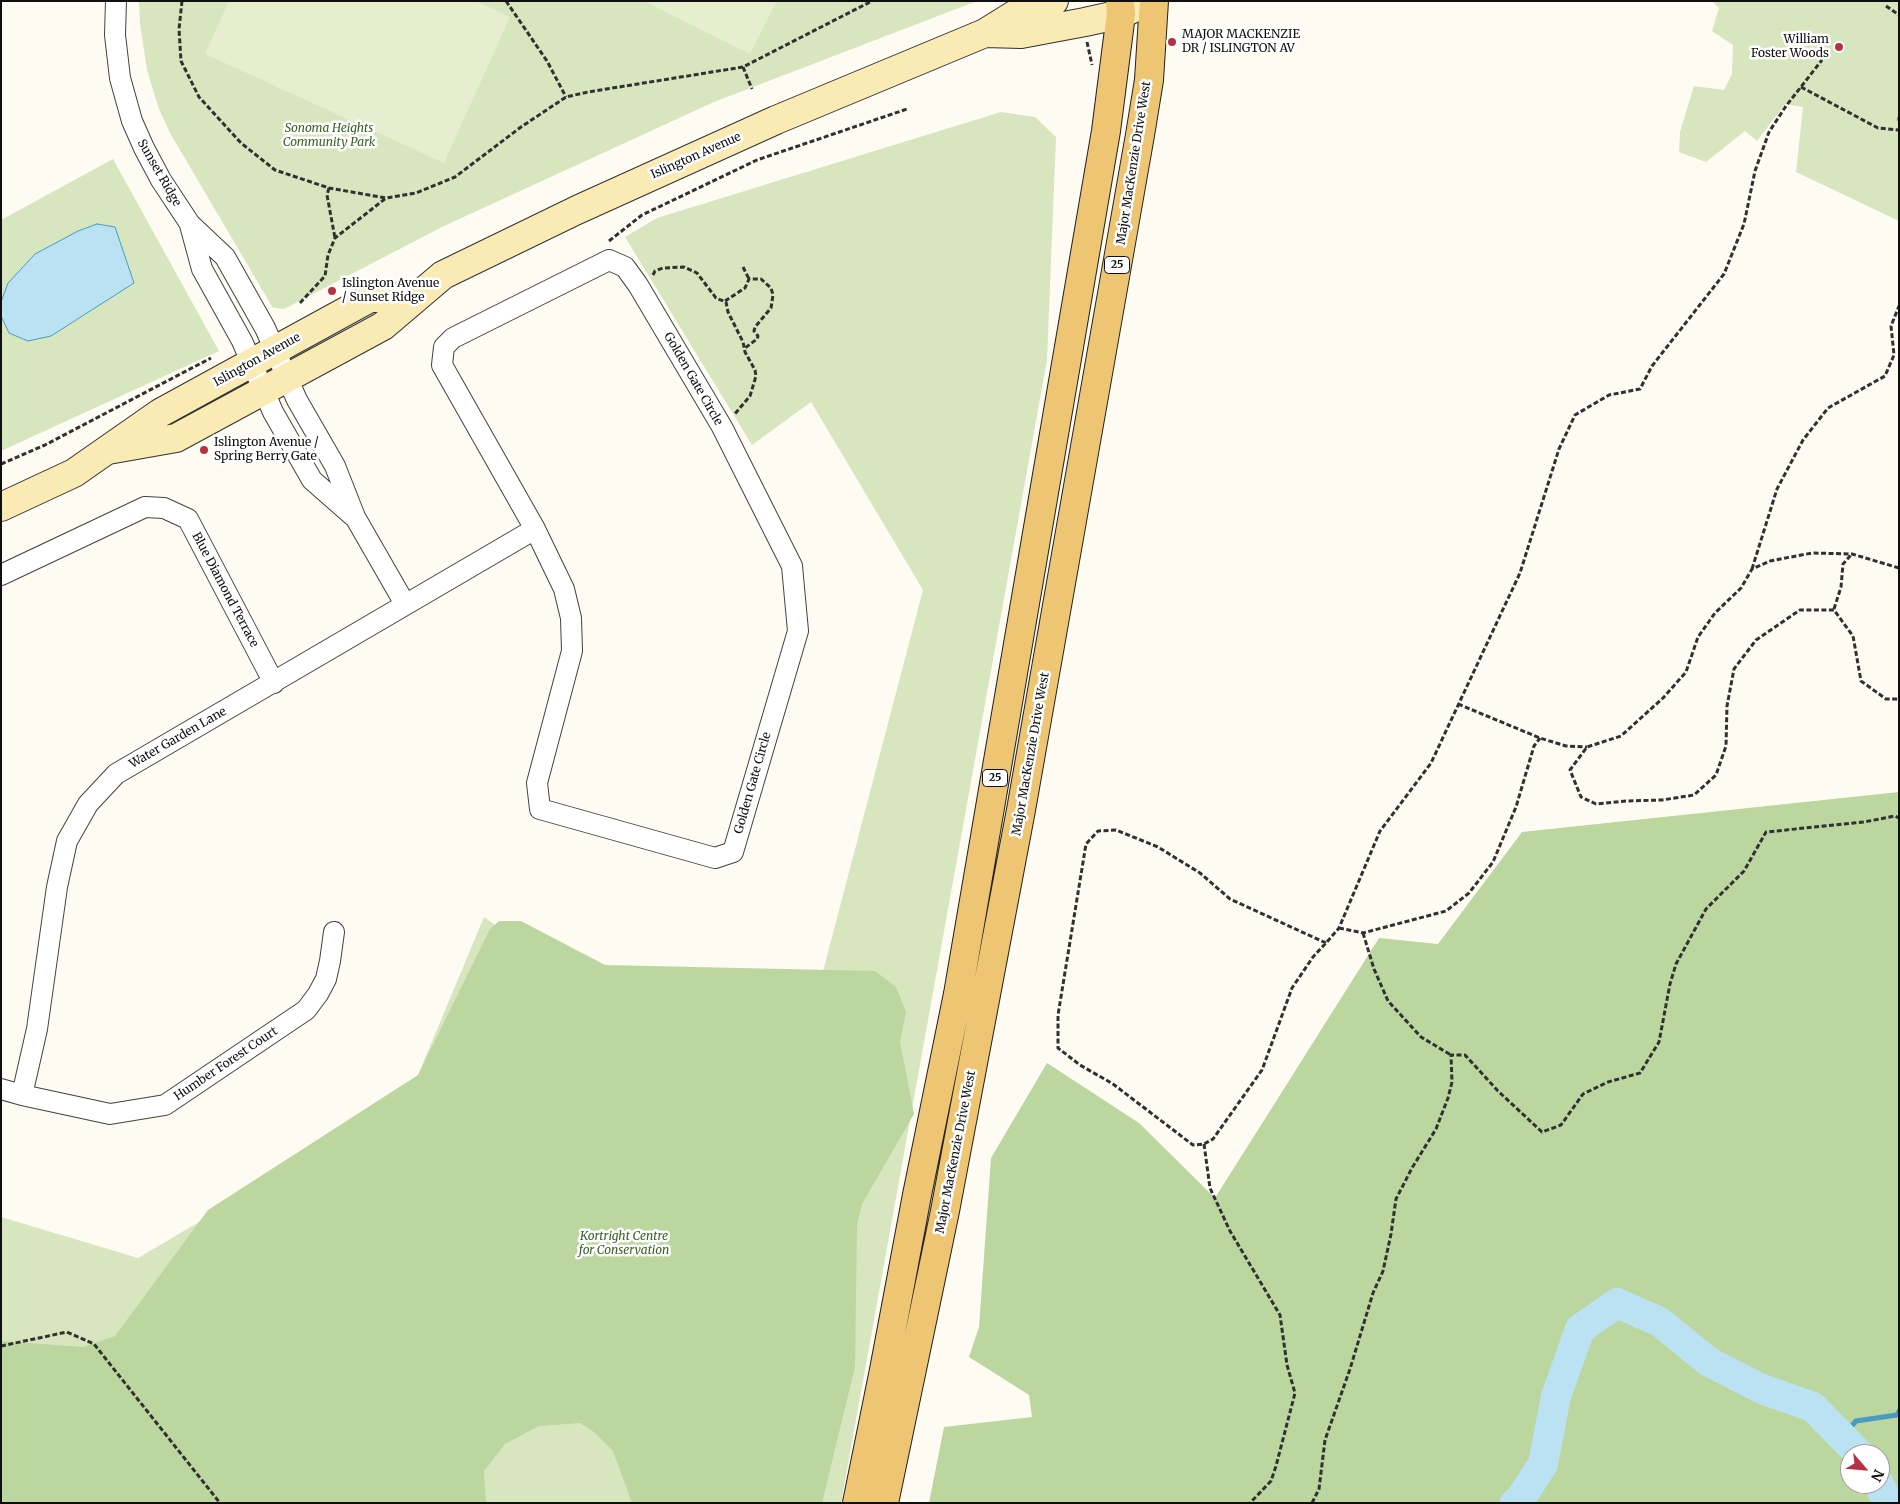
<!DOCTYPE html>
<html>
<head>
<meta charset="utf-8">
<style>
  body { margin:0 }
  #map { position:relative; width:1900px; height:1504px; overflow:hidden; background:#fefbf3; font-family:Merriweather,serif }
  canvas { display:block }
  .frame { position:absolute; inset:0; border:2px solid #0f0f0f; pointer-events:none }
  .north { position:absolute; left:1840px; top:1444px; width:50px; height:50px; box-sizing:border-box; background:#fff; border:1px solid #9f9f9f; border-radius:50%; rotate:117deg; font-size:14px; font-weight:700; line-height:20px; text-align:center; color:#0f0f0f }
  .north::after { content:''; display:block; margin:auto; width:18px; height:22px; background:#b53243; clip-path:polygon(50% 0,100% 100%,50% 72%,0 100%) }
</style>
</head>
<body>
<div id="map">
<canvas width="1900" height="1504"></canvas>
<div class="frame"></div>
<div class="north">N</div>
</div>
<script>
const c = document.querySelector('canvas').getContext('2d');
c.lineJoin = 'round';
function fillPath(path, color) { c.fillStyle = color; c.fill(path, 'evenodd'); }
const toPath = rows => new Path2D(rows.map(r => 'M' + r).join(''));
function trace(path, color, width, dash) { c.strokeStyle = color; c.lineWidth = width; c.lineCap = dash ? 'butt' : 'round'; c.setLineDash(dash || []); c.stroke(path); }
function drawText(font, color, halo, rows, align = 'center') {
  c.font = font + ' Merriweather,serif'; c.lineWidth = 5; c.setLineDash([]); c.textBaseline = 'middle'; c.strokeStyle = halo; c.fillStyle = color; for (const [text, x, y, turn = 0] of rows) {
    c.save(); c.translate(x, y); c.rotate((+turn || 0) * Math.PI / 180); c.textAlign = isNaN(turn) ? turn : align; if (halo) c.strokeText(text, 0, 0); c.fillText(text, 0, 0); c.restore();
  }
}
fillPath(toPath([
  [139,1,977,1,714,102,444,226,286,308,282,309,272,307,270,303,170,133,159,109,147,70,140,24],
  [1712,1,1899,1,1899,221,1796,172,1803,107,1785,104,1757,141,1745,131,1706,162,1679,152,1680,132,1694,86,1724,90,1732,74,1733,45,1712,31,1719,8],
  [1001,112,1035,117,1056,137,1047,360,841,1503,1,1503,1,1217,138,1258,408,1099,484,917,544,961,816,998,923,590,811,402,752,445,625,237,657,218],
  [113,159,219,351,1,451,1,220]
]), '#d7e6be');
fillPath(toPath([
  [1899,792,1899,1503,929,1503,944,1427,1032,1417,1029,1395,969,1357,979,1327,991,1158,1047,1063,1139,1123,1215,1198,1379,938,1438,944,1522,832],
  [1850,1454,1880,1454,1880,1484,1850,1484],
  [499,921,521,921,605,965,875,971,896,987,906,1012,900,1042,914,1114,862,1204,857,1225,855,1367,822,1503,632,1503,613,1451,594,1432,580,1423,539,1426,505,1444,484,1471,486,1503,1,1503,1,1341,83,1347,115,1336,208,1210,418,1075,490,929]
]), '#bcd69f');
fillPath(toPath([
  [229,1,476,1,510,17,444,163,205,54],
  [644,1,777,1,750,54]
]), '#e6eecf');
const water = toPath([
  [97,224,115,227,134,283,51,336,28,341,9,333,1,316,1,302,8,283,35,254,78,231,97,224]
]);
fillPath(water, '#bbe2f2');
trace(water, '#489cc3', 1);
trace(toPath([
  [1842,1437,1856,1421,1897,1415,1899,1411]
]), '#489cc3', 5);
trace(toPath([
  [1879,1484,1888,1503],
  [1515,1503,1521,1498,1543,1464,1556,1396,1580,1329,1617,1303,1660,1322,1709,1362,1762,1389,1813,1407,1859,1454]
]), '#bbe2f2', 30);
const street = toPath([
  [116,1,115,35,120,78,132,121,144,148,161,180,190,224,225,257,265,328,297,400,335,466,355,517,405,604],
  [190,225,202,269,242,341,273,412,312,480,353,516],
  [609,260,625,267,638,285,722,427,792,566,798,631,733,852,715,858,540,809,537,783,572,651,571,618,564,589,535,529,442,365,444,347,453,338,609,260],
  [1,575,145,507,164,508,188,519,274,683],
  [1,1089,22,1095,110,1114,165,1105,306,1010,318,994,326,979,330,961,334,932],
  [22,1095,37,1029,57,887,67,841,88,804,116,774,535,529]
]);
const secondary = toPath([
  [985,33,1021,34,1085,22,1121,14,1150,1],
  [108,450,176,438,383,326,443,275,577,210,776,120,985,33,1014,15,1054,1],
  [1,507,74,473,160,413,370,298,416,297]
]);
const primary = toPath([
  [857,1503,884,1370,917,1195,958,994,1106,131,1121,14,1120,1],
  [884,1503,945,1211,1021,810,1140,135,1149,80,1154,1]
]);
trace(street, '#424242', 22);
trace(secondary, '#313131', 30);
trace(primary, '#202020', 30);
trace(toPath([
  [182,1,179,29,181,61,199,97,241,143,275,170,329,188,386,198,416,193,455,177,521,127,566,97,588,92,743,67,872,1],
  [506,1,547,61,566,97],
  [1886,6,1899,15],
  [1087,42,1092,65],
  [743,67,752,89],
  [1801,87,1878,128,1899,130],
  [1899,117,1899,121],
  [329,188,327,195,335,238],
  [609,241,642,215,757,160,907,109],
  [743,267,749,279],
  [653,275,655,271,663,268,684,267,697,273,716,298,726,302,728,312,743,342,745,352,755,370,756,376,750,396,734,415],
  [725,301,745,288,749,279,761,279,771,288,773,295,771,308,755,327,754,331,758,336,757,339,745,348],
  [300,303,325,276,328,255,335,238,386,198],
  [1,464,45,445,211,358],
  [1899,568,1852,554,1812,553,1770,561,1752,569,1741,588,1715,613,1698,637,1686,672,1663,698,1621,736,1587,747,1570,770,1581,797,1596,804,1626,801,1662,800,1694,795,1716,775,1726,746,1727,706,1734,669,1756,640,1800,610,1834,610,1853,636,1861,681,1886,699,1899,699],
  [1752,569,1777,489,1803,440,1828,408,1885,376,1894,355,1891,326,1899,306],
  [1834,609,1841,587,1843,564,1851,555],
  [1458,704,1540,738,1566,746,1587,747],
  [1339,928,1363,933,1446,911,1469,893,1493,862,1516,807,1534,746,1540,738],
  [1363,933,1374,969,1388,1001,1421,1037,1451,1055],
  [1326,943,1230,899,1200,873,1158,847,1116,830,1098,831,1086,844,1058,1015,1058,1048,1080,1065,1113,1084,1193,1145,1204,1144,1213,1139,1262,1070,1292,988,1313,957,1326,943,1339,928,1380,831,1431,763,1520,573,1559,449,1575,415,1609,395,1640,389,1652,366,1724,274,1744,224,1755,171,1769,132,1786,106,1822,60],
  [1204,1144,1210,1188,1230,1231,1280,1315,1287,1365,1295,1393,1276,1466,1271,1481,1250,1503],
  [1,1346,67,1332,94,1344,220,1503],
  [1312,1503,1319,1489,1325,1440,1350,1369,1373,1293,1383,1271,1391,1234,1396,1199,1412,1168,1436,1129,1448,1098,1452,1082,1451,1055,1465,1055,1498,1091,1542,1132,1561,1125,1583,1094,1608,1082,1640,1073,1659,1042,1670,984,1676,964,1706,909,1744,871,1766,832,1864,822,1895,816,1899,818]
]), '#313131', 3, [5, 2.5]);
trace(street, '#fff', 20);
trace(secondary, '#f9ebb3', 28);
trace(primary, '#edc573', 28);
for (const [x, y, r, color] of [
  [1172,42,5,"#b53243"],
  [1839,47,5,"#b53243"],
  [332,291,5,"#b53243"],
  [204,450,5,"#b53243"]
]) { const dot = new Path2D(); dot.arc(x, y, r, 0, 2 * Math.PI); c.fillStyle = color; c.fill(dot); trace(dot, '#fff', 2); }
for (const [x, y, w] of [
  [1117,265,25],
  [995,778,25]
]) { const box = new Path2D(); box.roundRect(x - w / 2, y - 8.5, w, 17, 4); c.fillStyle = '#fff'; c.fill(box); trace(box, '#0f0f0f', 1); }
drawText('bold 11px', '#0f0f0f', null, [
  ["25",1117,265],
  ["25",995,778]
]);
drawText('12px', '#0f0f0f', '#fff', [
  ["MAJOR MACKENZIE",1182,35],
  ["DR / ISLINGTON AV",1182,49],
  ["William",1829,40,"right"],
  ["Foster Woods",1829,54,"right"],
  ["Islington Avenue",342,284],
  ["/ Sunset Ridge",342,298],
  ["Islington Avenue /",214,443],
  ["Spring Berry Gate",214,457]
], 'left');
drawText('italic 12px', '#366324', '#fff', [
  ["Sonoma Heights",329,129],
  ["Community Park",329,143],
  ["Kortright Centre",624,1237],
  ["for Conservation",624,1251]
]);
drawText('12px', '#0f0f0f', '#fff', [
  ["Islington Avenue",696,156,-24],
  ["Major MacKenzie Drive West",1134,163,-81],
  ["Sunset Ridge",159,173,60],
  ["Islington Avenue",257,360,-29],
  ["Golden Gate Circle",693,379,60],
  ["Blue Diamond Terrace",225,590,62],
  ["Water Garden Lane",178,738,-30],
  ["Major MacKenzie Drive West",1031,754,-80],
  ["Golden Gate Circle",753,783,-74],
  ["Humber Forest Court",226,1064,-34],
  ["Major MacKenzie Drive West",956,1152,-79]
]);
</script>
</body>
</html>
